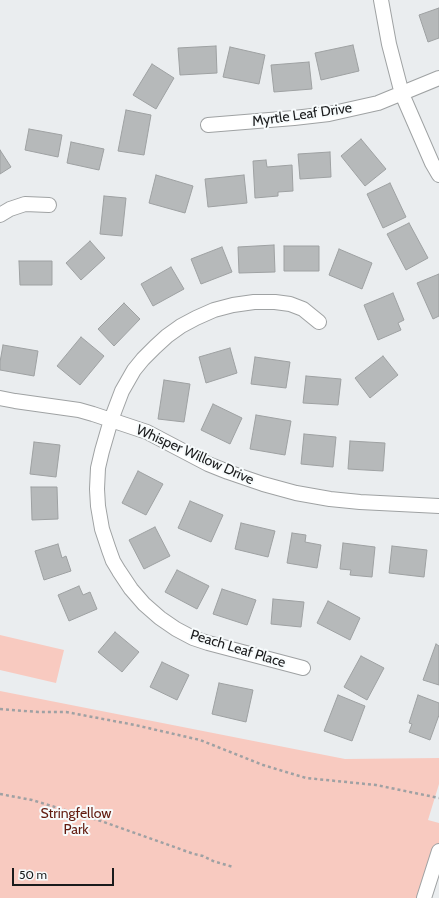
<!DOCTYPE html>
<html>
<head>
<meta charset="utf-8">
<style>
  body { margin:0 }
  #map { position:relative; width:439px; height:898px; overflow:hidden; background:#eaedef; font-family:Cabin,sans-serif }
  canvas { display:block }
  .scale { position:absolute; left:12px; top:868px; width:102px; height:18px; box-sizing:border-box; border:2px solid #1a1b1c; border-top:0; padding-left:5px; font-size:12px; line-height:14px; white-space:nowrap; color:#1a1b1c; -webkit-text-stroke:3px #f7fbfc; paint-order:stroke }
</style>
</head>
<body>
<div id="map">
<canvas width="439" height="898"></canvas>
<div class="scale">50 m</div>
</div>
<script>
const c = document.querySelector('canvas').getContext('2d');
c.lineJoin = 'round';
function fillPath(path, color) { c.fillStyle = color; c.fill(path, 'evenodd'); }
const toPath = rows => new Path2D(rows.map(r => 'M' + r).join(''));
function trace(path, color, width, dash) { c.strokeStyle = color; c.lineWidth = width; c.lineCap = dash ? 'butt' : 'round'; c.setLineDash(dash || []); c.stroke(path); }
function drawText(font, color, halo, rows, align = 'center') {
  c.font = font + ' Cabin,sans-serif'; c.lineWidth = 4; c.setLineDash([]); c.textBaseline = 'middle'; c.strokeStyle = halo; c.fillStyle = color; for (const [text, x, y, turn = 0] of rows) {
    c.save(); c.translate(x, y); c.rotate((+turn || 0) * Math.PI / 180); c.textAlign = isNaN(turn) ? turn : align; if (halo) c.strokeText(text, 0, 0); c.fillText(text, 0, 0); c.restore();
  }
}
fillPath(toPath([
  [0,635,64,650,56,683,0,670],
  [0,691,345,759,439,758,439,784,428,820,439,823,439,851,424,898,0,898]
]), '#f8cac0');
const building = toPath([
  [439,8,439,38,428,42,419,15,439,8],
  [353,45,359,71,321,80,315,53,353,45],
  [216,46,217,73,180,75,178,48,216,46],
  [230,47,265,55,259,84,223,77,230,47],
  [309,62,312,89,274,92,271,65,309,62],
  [152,64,174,78,156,109,133,95,152,64],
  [126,110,151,115,144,155,118,151,126,110],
  [29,129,62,135,58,157,25,150,29,129],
  [361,139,386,169,365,186,341,156,361,139],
  [71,142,104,149,99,170,67,163,71,142],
  [0,150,11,167,0,174,0,150],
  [330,152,331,177,300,179,298,154,330,152],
  [266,160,267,167,292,165,293,191,278,192,278,196,255,198,253,161,266,160],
  [156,175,193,186,185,213,149,203,156,175],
  [244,175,247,203,208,207,205,179,244,175],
  [390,183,406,217,383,228,367,194,390,183],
  [104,196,126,198,122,236,100,234,104,196],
  [409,223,428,258,406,270,387,234,409,223],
  [90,241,105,258,81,280,66,263,90,241],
  [274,245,275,272,239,273,238,247,274,245],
  [284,246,319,246,319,271,284,271,284,246],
  [222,247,232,272,201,284,191,259,222,247],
  [339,249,372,263,362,289,329,275,339,249],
  [19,261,52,261,52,285,20,285,19,261],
  [171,267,184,289,153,306,141,284,171,267],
  [439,274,439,316,433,319,417,283,439,274],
  [393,293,404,320,398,323,401,330,378,340,364,305,393,293],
  [124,303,140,319,114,346,98,329,124,303],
  [81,337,104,356,80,385,57,366,81,337],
  [3,345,38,351,34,376,0,370,0,362,3,345],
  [230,348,237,373,206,383,199,357,230,348],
  [383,356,398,375,370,398,355,378,383,356],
  [255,357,290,362,286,388,251,384,255,357],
  [306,376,341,379,338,405,303,403,306,376],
  [164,380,190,384,184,422,158,419,164,380],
  [213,404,242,418,230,444,201,430,213,404],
  [256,415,291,421,285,455,250,449,256,415],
  [304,434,336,437,333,467,301,464,304,434],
  [350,441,385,443,383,471,348,469,350,441],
  [34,442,60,445,56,477,30,474,34,442],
  [138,471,163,484,146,515,122,503,138,471],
  [31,487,57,487,58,519,32,520,31,487],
  [190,501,223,515,211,542,178,528,190,501],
  [241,523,275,531,268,557,235,549,241,523],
  [155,527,170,556,144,569,129,540,155,527],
  [292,533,306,535,305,542,321,545,317,568,287,563,292,533],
  [343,543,375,547,372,577,350,575,351,570,340,569,343,543],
  [58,544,62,558,66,556,71,571,44,580,35,551,58,544],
  [392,546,427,550,424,577,389,573,392,546],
  [177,570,209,586,197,609,165,592,177,570],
  [79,586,83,595,90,592,97,609,69,621,58,595,79,586],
  [222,589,256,600,247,625,213,614,222,589],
  [273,599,304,602,301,627,271,624,273,599],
  [328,601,360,618,350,640,317,623,328,601],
  [115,632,139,652,122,672,98,652,115,632],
  [436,644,439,646,439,685,423,680,436,644],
  [361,656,384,668,367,700,344,687,361,656],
  [162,662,189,675,177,700,150,687,162,662],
  [219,683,253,690,246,722,212,714,219,683],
  [338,695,365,706,352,741,324,731,338,695],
  [418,695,439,703,439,715,430,740,409,732,412,724,409,723,418,695]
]);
fillPath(building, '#b6b9ba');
trace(building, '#9ea1a2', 1);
const street = toPath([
  [381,0,389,44,402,94,432,163,439,175],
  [208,125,294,118,329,114,378,103,439,78],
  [0,215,10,209,25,204,49,205],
  [0,398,15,401,79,410,93,414,147,432,208,464,228,472,263,484,296,493,330,499,360,502,439,506],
  [303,668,208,643,193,638,176,629,160,618,144,604,131,589,119,571,113,561,109,550,102,529,98,506,97,489,98,468,102,451,111,420,122,391,134,370,143,359,155,347,167,336,181,326,196,318,214,310,233,305,254,302,275,302,290,304,303,309,319,322],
  [424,898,439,851]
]);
trace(street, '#9fa2a3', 16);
trace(toPath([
  [0,709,38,712,66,712,135,725,200,740,263,765,306,778,376,785,439,798],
  [0,794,32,800,101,821,194,854,203,856,213,861,233,867]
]), '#9fa1a3', 2.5, [3, 3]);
trace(street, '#fff', 14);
drawText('14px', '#1a1b1c', '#f7fbfc', [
  ["Myrtle Leaf Drive",302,115,-8],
  ["Whisper Willow Drive",195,455,24],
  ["Peach Leaf Place",238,649,17]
]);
drawText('14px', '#621b0f', '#f7fbfc', [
  ["Stringfellow",76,814],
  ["Park",76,830]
]);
</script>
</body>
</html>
